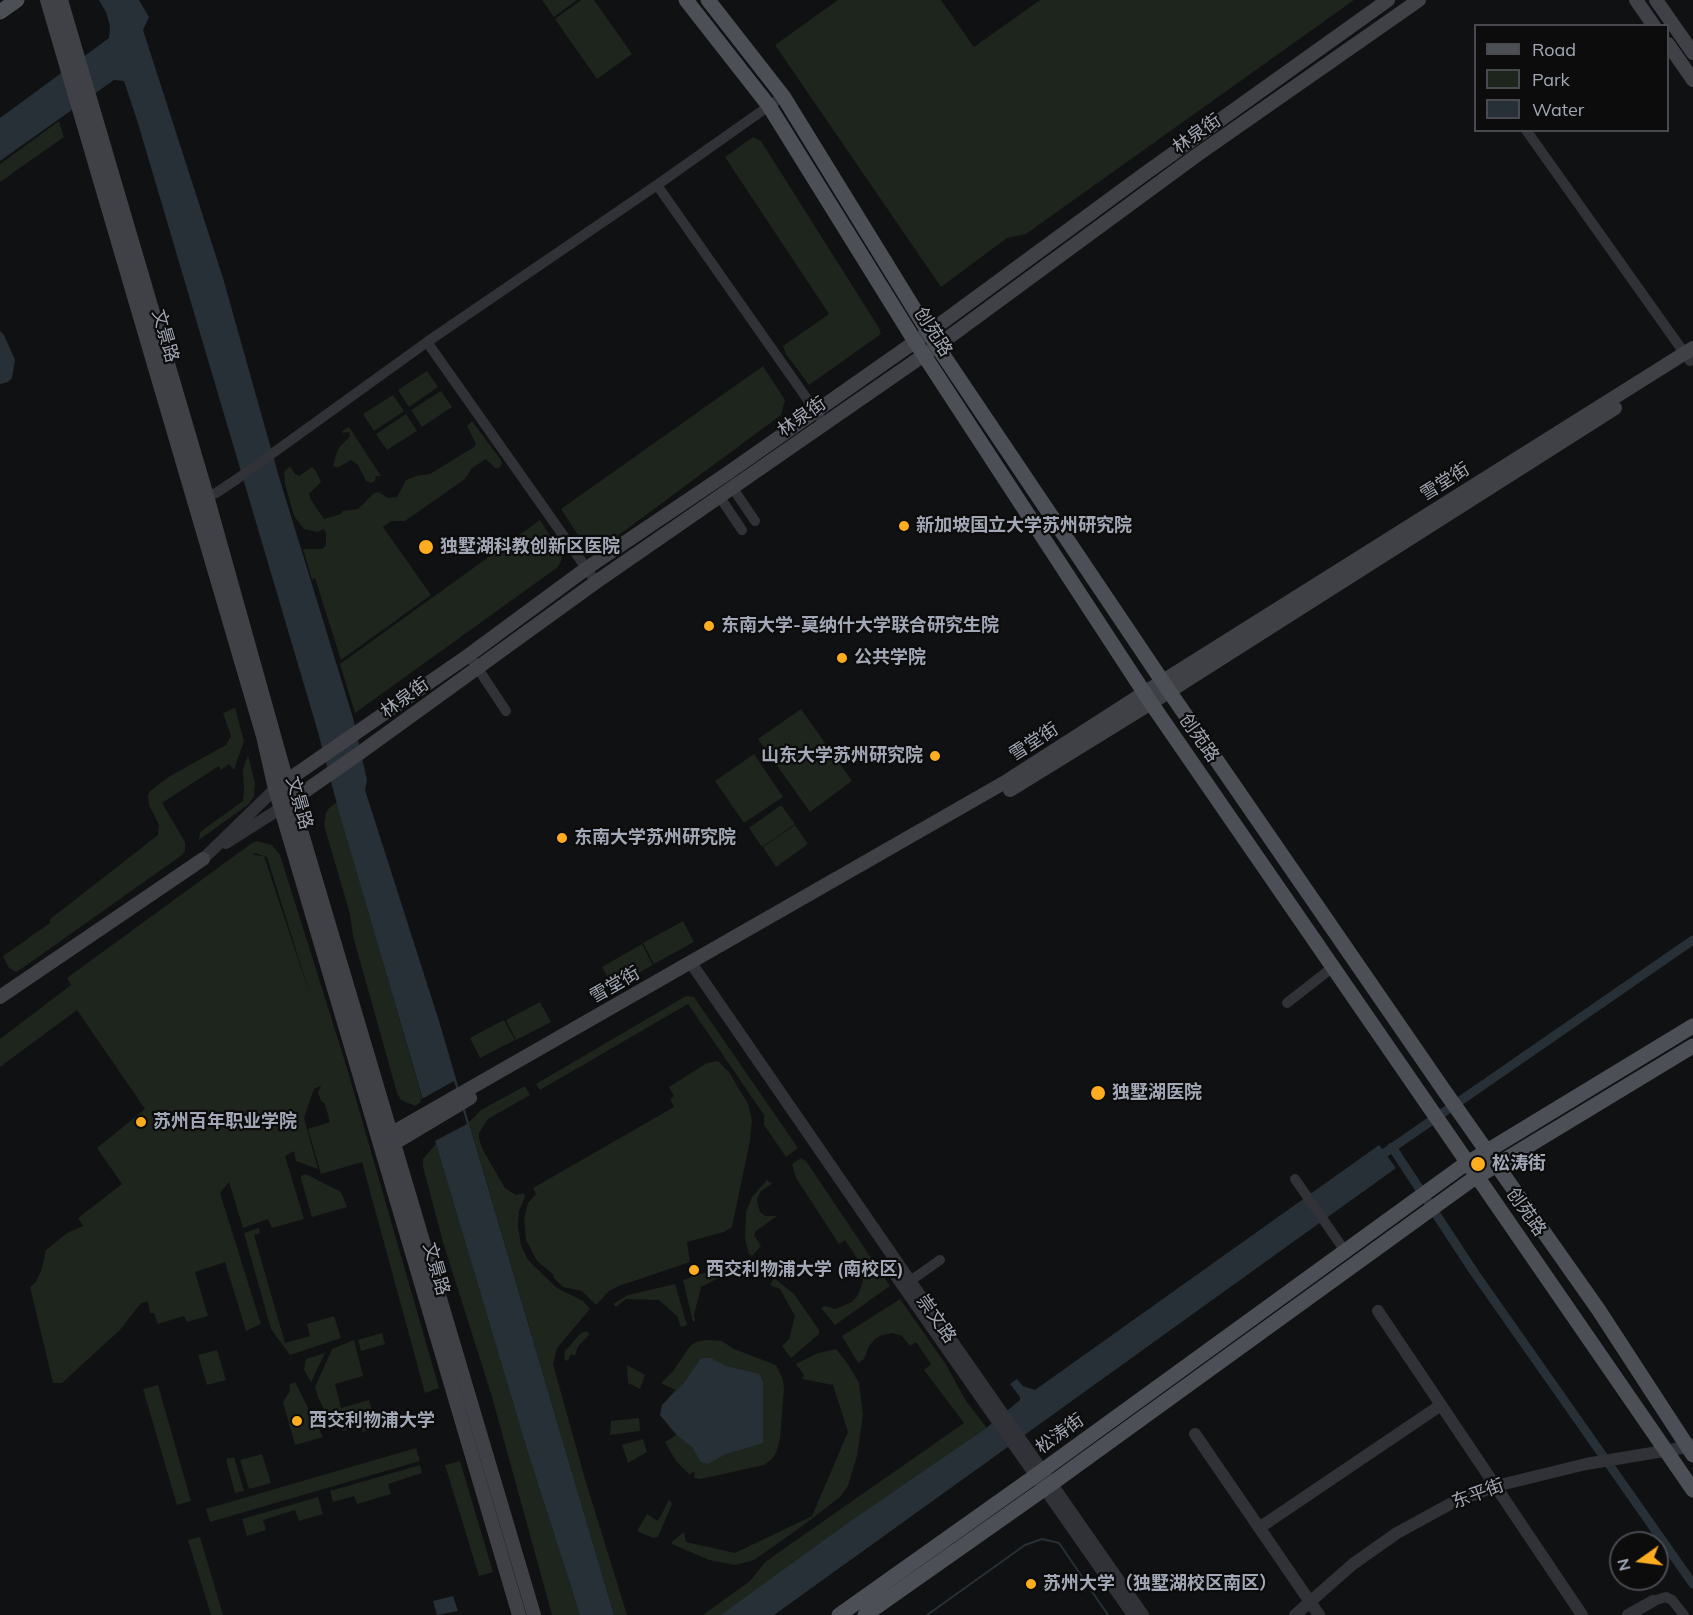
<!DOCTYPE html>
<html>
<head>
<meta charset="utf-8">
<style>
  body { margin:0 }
  #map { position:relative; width:1693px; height:1615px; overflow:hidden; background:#101112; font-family:Mulish,sans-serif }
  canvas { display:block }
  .legend { position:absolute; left:1474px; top:24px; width:195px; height:108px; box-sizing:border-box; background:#0c0c0d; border:2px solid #484a50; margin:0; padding:8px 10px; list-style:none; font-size:18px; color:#a1a7b4 }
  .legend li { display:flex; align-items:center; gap:12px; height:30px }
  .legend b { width:30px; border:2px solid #484a50 }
  .north { position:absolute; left:1609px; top:1531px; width:60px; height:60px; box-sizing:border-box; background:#0c0c0d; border:2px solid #484a50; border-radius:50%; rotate:256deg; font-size:16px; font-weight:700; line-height:24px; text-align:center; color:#a1a7b4 }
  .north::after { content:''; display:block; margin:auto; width:21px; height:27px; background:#fdad1e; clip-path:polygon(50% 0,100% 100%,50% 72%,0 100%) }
</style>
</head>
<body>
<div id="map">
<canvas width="1693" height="1615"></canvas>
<ul class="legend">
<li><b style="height:8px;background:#4d4f57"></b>Road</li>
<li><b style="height:16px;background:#1d251d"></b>Park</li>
<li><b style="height:16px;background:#263036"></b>Water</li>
</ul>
<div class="north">N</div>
</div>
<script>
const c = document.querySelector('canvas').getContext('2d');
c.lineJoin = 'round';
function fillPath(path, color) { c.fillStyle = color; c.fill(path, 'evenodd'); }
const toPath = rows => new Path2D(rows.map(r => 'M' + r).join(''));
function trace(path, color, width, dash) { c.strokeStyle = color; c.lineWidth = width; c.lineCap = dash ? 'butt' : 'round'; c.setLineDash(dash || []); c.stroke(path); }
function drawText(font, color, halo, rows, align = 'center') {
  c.font = font + ' Mulish,"Noto Sans SC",sans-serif'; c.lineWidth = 4.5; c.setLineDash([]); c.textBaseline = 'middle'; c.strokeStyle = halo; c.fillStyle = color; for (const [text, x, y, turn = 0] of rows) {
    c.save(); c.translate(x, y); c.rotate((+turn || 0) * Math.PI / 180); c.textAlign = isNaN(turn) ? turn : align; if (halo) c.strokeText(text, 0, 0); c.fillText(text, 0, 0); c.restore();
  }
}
fillPath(toPath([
  [542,0,577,0,554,17],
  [581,0,594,0,632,54,597,79,555,19],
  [838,0,941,0,974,47,1040,0,1354,0,1026,234,1007,238,941,287,775,45],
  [59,121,64,137,0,182,0,164],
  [753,137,761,141,879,328,881,334,809,385,786,354,783,346,829,314,725,157],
  [763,366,785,400,781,415,600,549,586,547,561,509],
  [427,371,438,387,409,407,398,390],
  [441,391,452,407,422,427,411,410],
  [393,395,404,411,374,431,363,414],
  [406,414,417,431,387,450,376,434],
  [472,421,501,460,502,464,499,468,495,468,486,459,472,468,465,479,405,521,391,521,383,527,431,595,341,660,315,578,312,580,303,549,322,549,326,545,326,534,324,529,318,532,304,529,294,516,285,484,284,472,290,466,295,474,299,476,312,467,316,471,321,482,309,494,311,500,324,519,341,514,343,511,358,509,374,493,379,492,388,498,397,497,406,480,416,476,430,474,474,447,476,444,467,426],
  [349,427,381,476,376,476,375,481,371,483,366,481,358,465,351,460,339,467,335,467,333,465,338,449,350,436,349,432,343,433,342,431],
  [540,520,562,555,561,561,558,567,355,713,340,664],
  [235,708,244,741,234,770,229,764,221,770,219,766,162,803,185,842,185,851,182,855,24,967,16,972,9,968,3,956,50,923,49,920,158,835,159,825,149,805,148,795,150,791,170,776,226,745,231,736,223,713],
  [801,709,852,781,810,812,758,739],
  [754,754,783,797,744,823,715,781],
  [248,755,255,783,254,796,249,804,199,840,200,832,243,801,244,792,243,769],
  [337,802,423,1101,415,1106,401,1100,397,1093,353,936,350,914,324,825,326,813,329,808],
  [781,805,795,824,762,847,749,828],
  [795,825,808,844,776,867,763,847],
  [257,841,272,845,280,855,347,1068,439,1388,425,1393,362,1162,321,1174,308,1129,330,1122,325,1104,321,1101,318,1092,321,1086,314,1089,304,1118,318,1169,296,1161,294,1151,285,1156,304,1219,272,1228,268,1219,243,1228,229,1182,220,1193,261,1324,246,1331,225,1262,195,1272,208,1316,187,1322,184,1316,158,1324,154,1313,150,1313,148,1302,141,1303,120,1330,62,1383,53,1383,30,1287,36,1282,41,1271,46,1250,67,1233,83,1226,78,1218,122,1184,97,1148,145,1109,77,1010,0,1067,0,1039,71,985,67,978,252,843],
  [255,853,267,857,311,998,264,856,253,855],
  [683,921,694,942,654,964,643,943],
  [642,944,653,965,613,987,602,967],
  [686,996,694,997,798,1148,786,1157,764,1125,764,1115,688,1004,540,1090,536,1084],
  [540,1002,551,1022,516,1040,506,1020],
  [504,1020,515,1040,480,1058,470,1038],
  [718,1061,729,1072,748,1104,752,1120,750,1141,732,1227,724,1232,687,1242,690,1262,619,1286,609,1291,596,1305,582,1291,563,1287,553,1277,554,1275,537,1261,526,1240,524,1218,528,1203,536,1194,533,1188,674,1107,670,1099,674,1096,669,1087,707,1063],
  [525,1086,530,1095,488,1119,479,1133,479,1139,483,1150,505,1188,516,1195,524,1193,525,1197,519,1211,518,1226,521,1245,528,1260,557,1288,583,1301,590,1309,557,1348,553,1364,585,1479,627,1615,614,1615,469,1122,481,1110],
  [436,1144,528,1453,580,1615,552,1615,492,1397,443,1242,423,1167,423,1159],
  [801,1158,806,1161,890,1286,835,1325,821,1308,825,1306,835,1309,852,1302,858,1295,863,1282,861,1274,850,1264,857,1258,845,1240,839,1244,796,1178,792,1164],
  [306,1174,341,1192,347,1207,312,1217,301,1179,301,1176],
  [767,1180,772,1184,760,1192,757,1200,758,1205,760,1212,765,1216,777,1216,756,1231,754,1235,761,1246,752,1256,749,1254,745,1239,746,1212,752,1197],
  [259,1228,260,1233,254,1235,285,1343,310,1336,307,1324,334,1316,341,1338,290,1355,271,1329,244,1233],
  [731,1264,735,1266,733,1273,730,1272,701,1287,694,1315,695,1321,693,1322,683,1280],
  [774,1278,794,1294,819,1330,819,1334,791,1358,782,1346,789,1339,795,1316,780,1289,770,1285],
  [675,1284,687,1325,681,1327,677,1316,659,1300,626,1299,616,1307,613,1304,628,1295],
  [900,1299,945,1363,966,1401,987,1428,723,1615,703,1615,750,1581,765,1562,964,1423,924,1370,931,1364,916,1342,910,1346,902,1336,892,1333,882,1335,875,1339,869,1346,864,1359,858,1363,842,1336],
  [586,1331,590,1334,578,1346,575,1356,571,1354,568,1361,564,1359,565,1351,580,1334],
  [382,1333,385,1344,361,1351,358,1340],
  [354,1340,363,1376,335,1384,341,1408,369,1400,377,1428,363,1432,361,1426,343,1431,327,1416,318,1397,315,1387,332,1349],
  [705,1340,722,1341,734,1349,776,1365,783,1380,784,1389,780,1439,776,1453,772,1459,764,1465,701,1479,694,1478,695,1473,692,1472,690,1475,676,1461,665,1442,676,1435,660,1415,662,1405,675,1390,661,1383,673,1371,690,1346,696,1342],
  [836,1349,848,1364,859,1383,863,1415,857,1456,848,1486,840,1497,801,1527,754,1560,747,1562,735,1565,709,1560,672,1544,672,1542,684,1532,686,1542,735,1553,812,1516,848,1432,833,1385,802,1379,804,1375,796,1364,818,1353],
  [217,1350,226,1380,207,1385,198,1355],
  [325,1353,311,1382,304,1370,306,1359],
  [627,1365,645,1375,640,1389,628,1383],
  [295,1382,323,1437,295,1445,283,1402,290,1391,289,1385],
  [158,1385,191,1501,177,1505,143,1389],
  [639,1418,640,1431,610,1435,611,1421],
  [643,1439,647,1452,628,1463,622,1445],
  [416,1448,420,1461,210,1522,206,1509],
  [262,1454,271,1483,249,1489,240,1460],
  [234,1457,244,1491,235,1493,226,1459],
  [460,1461,493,1572,479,1576,445,1465],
  [420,1465,422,1473,388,1484,391,1494,357,1504,354,1496,333,1502,330,1491],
  [318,1497,323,1514,299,1521,295,1510,263,1520,266,1530,247,1536,242,1519],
  [669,1500,672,1504,658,1537,653,1538,637,1531,647,1514,658,1521],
  [200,1537,223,1615,211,1615,188,1540]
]), '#1d251d');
fillPath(toPath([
  [99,0,139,0,149,17,143,30,223,278,279,477,353,718,367,780,365,790,439,1021,614,1615,580,1615,528,1453,436,1144,338,808,318,732,137,120,124,81,114,80,0,161,0,118,109,38,110,26,106,12],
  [0,331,4,335,15,360,12,378,8,382,0,384],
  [1379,1145,1396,1168,774,1615,721,1615,845,1525,985,1429,1020,1400,1020,1397,1010,1384,1017,1379,1023,1386,1035,1390],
  [701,1358,711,1358,726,1366,759,1374,763,1382,763,1443,726,1454,708,1464,701,1462,692,1447,677,1435,660,1415,662,1405,684,1383],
  [453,1596,458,1611,437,1615,433,1601]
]), '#263036');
fillPath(toPath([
  [454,1081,467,1124,433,1142,420,1100]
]), '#101112');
trace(toPath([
  [927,1615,1025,1545,1042,1539,1059,1543,1108,1615]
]), '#263036', 2);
trace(toPath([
  [1392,1147,1474,1272,1693,1584],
  [1376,1159,1693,940]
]), '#263036', 9);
trace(toPath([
  [1526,130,1690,361],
  [657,185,824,423],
  [427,342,596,582],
  [732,487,755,521],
  [207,496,216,493,237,479,427,342,657,185,783,96],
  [719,496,742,530],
  [469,655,506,711],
  [1287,1003,1333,967],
  [1295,1179,1345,1251],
  [903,1286,940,1260],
  [1653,1601,1666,1597,1672,1600,1684,1615]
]), '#313237', 10);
trace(toPath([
  [226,843,281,808],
  [203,859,275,789],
  [691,963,910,1281,1143,1615],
  [896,1276,1133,1615],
  [1378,1311,1582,1615],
  [1195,1434,1319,1615],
  [1259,1528,1441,1405],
  [1295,1615,1353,1564,1397,1533,1450,1504,1496,1486,1586,1464,1688,1447,1693,1444],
  [1628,1615,1653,1601]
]), '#313237', 12);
trace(toPath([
  [47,0,263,736,275,789,519,1615],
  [61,0,207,496,292,800,534,1615],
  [1636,0,1654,26],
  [1656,0,1693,53],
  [1668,44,1693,80],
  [282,784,469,655,587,568,725,475,936,327,1143,175,1388,0],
  [1010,790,1151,703,1615,408],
  [285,805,357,755,596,582,937,346,1197,155,1419,0],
  [0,997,203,859],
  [385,1137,1007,781,1144,693,1693,348],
  [388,1147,470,1098]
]), '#3f4147', 14);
trace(toPath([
  [686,0,769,106,916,343,1151,703,1693,1490],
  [708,0,783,96,937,346,1169,691,1443,1089,1598,1309,1693,1455],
  [0,12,17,0],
  [839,1615,1035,1476,1461,1167,1693,1026],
  [865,1615,1051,1484,1470,1181,1693,1046]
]), '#4d4f57', 15);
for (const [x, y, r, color] of [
  [904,526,6,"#fdad1e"],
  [426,547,8,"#fdad1e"],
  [709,626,6,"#fdad1e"],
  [842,658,6,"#fdad1e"],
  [935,756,6,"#fdad1e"],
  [562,838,6,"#fdad1e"],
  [1098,1093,8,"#fdad1e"],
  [141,1122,6,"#fdad1e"],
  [1478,1164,8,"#fdad1e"],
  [694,1270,6,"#fdad1e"],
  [297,1421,6,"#fdad1e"],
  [1031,1584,6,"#fdad1e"]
]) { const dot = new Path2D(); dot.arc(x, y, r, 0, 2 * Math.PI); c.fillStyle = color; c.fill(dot); trace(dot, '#0c0c0d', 2); }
drawText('18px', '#a1a7b4', '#0c0c0d', [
  ["林泉街",1197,134,-35],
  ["创苑路",933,332,58],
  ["文景路",165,336,74],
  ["林泉街",802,417,-35],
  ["雪堂街",1445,482,-32],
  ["林泉街",405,698,-36],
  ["创苑路",1199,738,55],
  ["雪堂街",1034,742,-33],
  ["文景路",299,803,74],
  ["雪堂街",615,985,-30],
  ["创苑路",1526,1212,55],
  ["文景路",436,1269,74],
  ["崇文路",936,1319,55],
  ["松涛街",1060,1434,-36],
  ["东平街",1478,1494,-20]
]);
drawText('bold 18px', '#a1a7b4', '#0c0c0d', [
  ["新加坡国立大学苏州研究院",916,526],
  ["独墅湖科教创新区医院",440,547],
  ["东南大学-莫纳什大学联合研究生院",721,626],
  ["公共学院",854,658],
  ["山东大学苏州研究院",923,756,"right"],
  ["东南大学苏州研究院",574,838],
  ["独墅湖医院",1112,1093],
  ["苏州百年职业学院",153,1122],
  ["松涛街",1492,1164],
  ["西交利物浦大学 (南校区)",706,1270],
  ["西交利物浦大学",309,1421],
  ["苏州大学（独墅湖校区南区）",1043,1584]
], 'left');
</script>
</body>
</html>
